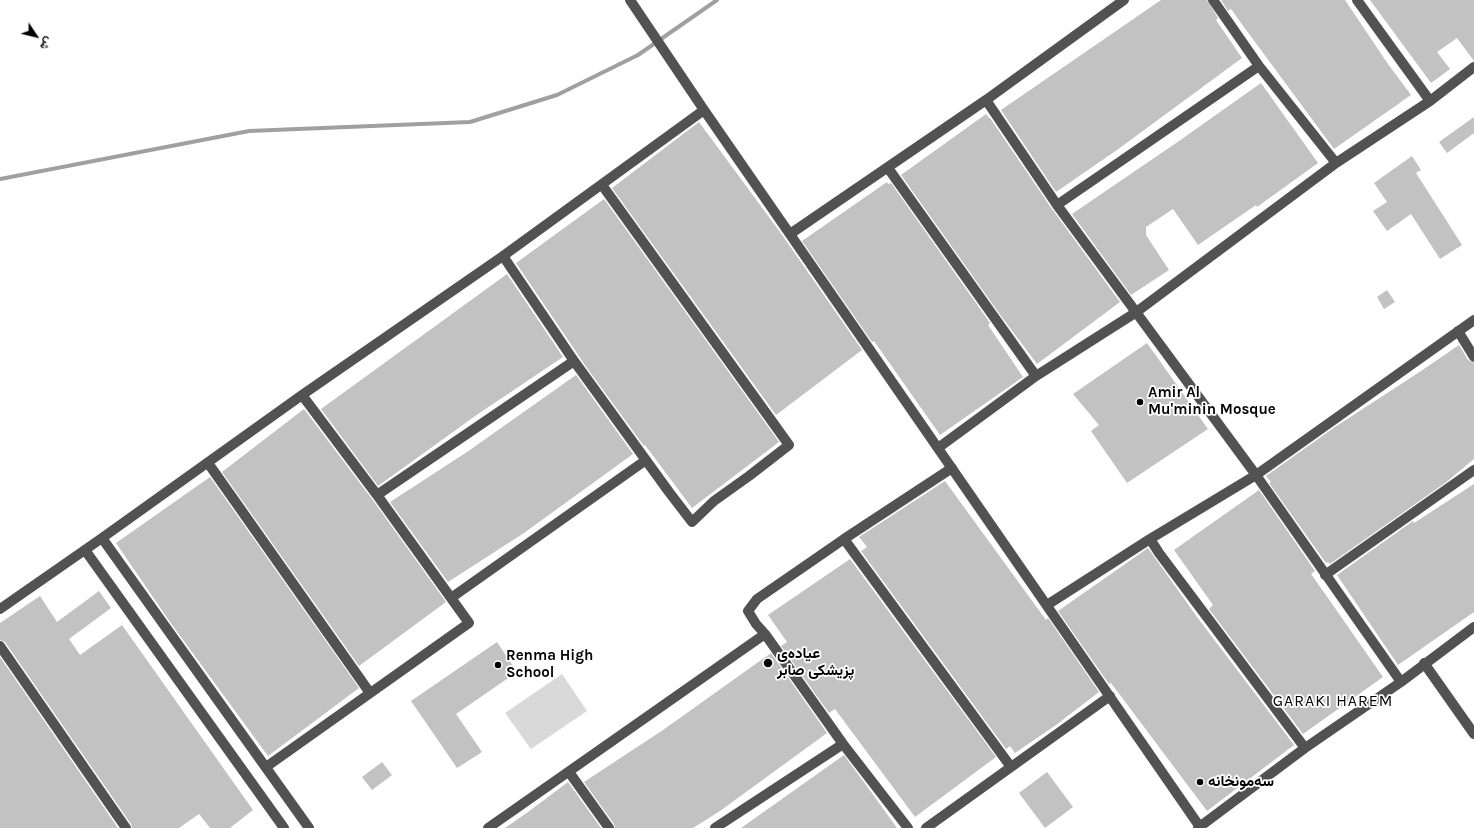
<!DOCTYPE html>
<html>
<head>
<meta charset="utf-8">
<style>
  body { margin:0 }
  #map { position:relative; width:1474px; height:828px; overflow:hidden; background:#fff; font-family:Karla,Vazirmatn,sans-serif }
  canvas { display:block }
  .north { position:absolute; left:16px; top:16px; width:40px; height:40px; -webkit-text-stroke:3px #fff; paint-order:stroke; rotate:125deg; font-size:11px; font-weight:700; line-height:16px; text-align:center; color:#000 }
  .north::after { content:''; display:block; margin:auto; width:14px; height:18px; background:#000; clip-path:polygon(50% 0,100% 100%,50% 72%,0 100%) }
</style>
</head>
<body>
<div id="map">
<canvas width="1474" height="828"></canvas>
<div class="north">ش</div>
</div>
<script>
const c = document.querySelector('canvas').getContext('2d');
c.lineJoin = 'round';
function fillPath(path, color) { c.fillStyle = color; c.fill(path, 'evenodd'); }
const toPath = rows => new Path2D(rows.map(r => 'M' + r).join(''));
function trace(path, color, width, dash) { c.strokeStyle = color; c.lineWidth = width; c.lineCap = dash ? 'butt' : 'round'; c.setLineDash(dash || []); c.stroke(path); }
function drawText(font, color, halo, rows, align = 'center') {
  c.font = font + ' Karla,Vazirmatn,sans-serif'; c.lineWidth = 3.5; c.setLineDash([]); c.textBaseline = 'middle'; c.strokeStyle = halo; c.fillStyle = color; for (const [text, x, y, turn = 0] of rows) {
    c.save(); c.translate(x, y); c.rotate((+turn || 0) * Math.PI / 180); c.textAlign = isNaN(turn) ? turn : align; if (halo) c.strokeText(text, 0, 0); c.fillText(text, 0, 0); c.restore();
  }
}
fillPath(toPath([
  [562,674,587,711,531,749,505,713]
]), '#d9d9d9');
trace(toPath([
  [0,179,249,131,470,122,557,95,638,55,717,0]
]), '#a0a0a0', 4);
fillPath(toPath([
  [1161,0,1207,0,1218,18,1216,20,1242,58,1117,150,1056,192,1001,110],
  [1221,0,1345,0,1388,64,1411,95,1334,149,1241,23,1231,9,1228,11],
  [1370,0,1474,0,1474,61,1457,38,1437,52,1450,69,1431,83],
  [1261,83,1318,163,1257,207,1256,205,1198,245,1173,209,1146,227,1146,235,1169,270,1131,295,1072,214,1179,141],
  [986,114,989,118,990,118,1052,209,1120,302,1037,364,1001,316,901,175],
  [1474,117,1474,133,1447,153,1439,142],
  [699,122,780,232,862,350,776,415,612,188],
  [1412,156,1421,170,1416,173,1462,245,1440,259,1411,214,1387,231,1373,211,1387,202,1374,183],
  [887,182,888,184,891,183,990,323,988,325,1023,377,940,435,874,341,872,342,802,241],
  [604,199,779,442,692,508,645,445,644,446,587,368,516,263],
  [507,274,563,357,478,414,378,486,321,409],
  [1387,290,1395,302,1384,309,1377,297],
  [1147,343,1208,429,1127,483,1091,431,1099,425,1073,394],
  [1459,345,1468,360,1474,363,1474,459,1445,483,1330,564,1328,562,1326,563,1269,483,1271,482,1266,476,1335,427,1421,371],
  [576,375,633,454,524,533,448,582,390,502,467,452],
  [304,409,372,499,446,602,359,666,222,472],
  [210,477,359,688,268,756,170,622,116,543],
  [945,481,1046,620,1048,618,1099,692,1056,725,1015,753,1010,746,1006,749,861,551,867,547,859,537],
  [1474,484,1474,612,1398,665,1337,575,1413,521,1414,523],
  [1259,490,1315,571,1311,574,1328,598,1383,677,1303,734,1209,609,1213,605,1174,550],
  [1148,548,1197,617,1294,745,1207,811,1111,683,1109,684,1058,611],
  [850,559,996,757,915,817,835,709,829,713,781,646,787,642,768,615],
  [99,591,111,608,69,639,80,655,122,625,253,810,230,828,210,828,199,814,179,828,132,828,131,824,5,642,0,640,0,623,40,596,57,622],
  [497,642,517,672,456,714,482,752,457,768,411,701],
  [771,653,827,733,720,811,693,828,615,828,614,824,584,782,663,730],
  [0,657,118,828,0,828],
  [844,755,869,789,897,828,741,828],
  [382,762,392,775,372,790,362,777],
  [1047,772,1073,807,1045,828,1019,793],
  [568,782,601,828,505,828,528,812]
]), '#c2c2c2');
trace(toPath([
  [630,0,704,110,1200,827],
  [1213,0,1259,66,1336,163],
  [1357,0,1430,101],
  [986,100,1057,205,1256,475,1401,682],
  [888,168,1036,376],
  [1057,205,1259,66],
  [790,234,986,100,1124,0],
  [503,256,574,361,669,492,692,522,714,501,749,476,789,445,602,185],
  [1458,331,1474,357],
  [938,448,1036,376,1135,313,1336,163,1430,101,1474,67],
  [208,463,370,693],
  [377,495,574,361],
  [102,538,309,828],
  [844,539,1011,767],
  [1150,539,1159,553,1305,748],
  [85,550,284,828],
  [1325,575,1474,470],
  [451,598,646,460],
  [1047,605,1150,539,1256,475,1474,320],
  [0,609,102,538,302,395,503,256,704,110],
  [0,646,126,828],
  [1424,663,1474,734],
  [266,767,469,623,377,495,302,395],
  [569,772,609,828],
  [488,828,765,634],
  [715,828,843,744],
  [908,828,843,744,765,634,756,624,748,611,757,599,844,539,952,468],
  [926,828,1110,696],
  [1198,828,1305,748,1401,682,1474,627]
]), '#525252', 10);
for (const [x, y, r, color] of [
  [1140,402,4,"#000"],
  [768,663,5,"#000"],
  [498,665,4,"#000"],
  [1200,782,4,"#000"]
]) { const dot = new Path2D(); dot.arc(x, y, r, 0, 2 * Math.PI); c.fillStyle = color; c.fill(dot); trace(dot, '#fff', 1.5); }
drawText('bold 15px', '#000', '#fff', [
  ["Amir Al",1148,393],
  ["Mu'minin Mosque",1148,410],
  ["عیادەی",777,654],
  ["پزیشکی صابر",777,671],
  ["Renma High",506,656],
  ["School",506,673],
  ["سەمونخانە",1208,782]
], 'left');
c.letterSpacing = '1px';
drawText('16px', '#000', '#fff', [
  ["GARAKI HAREM",1333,701]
]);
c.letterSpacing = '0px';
</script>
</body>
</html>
